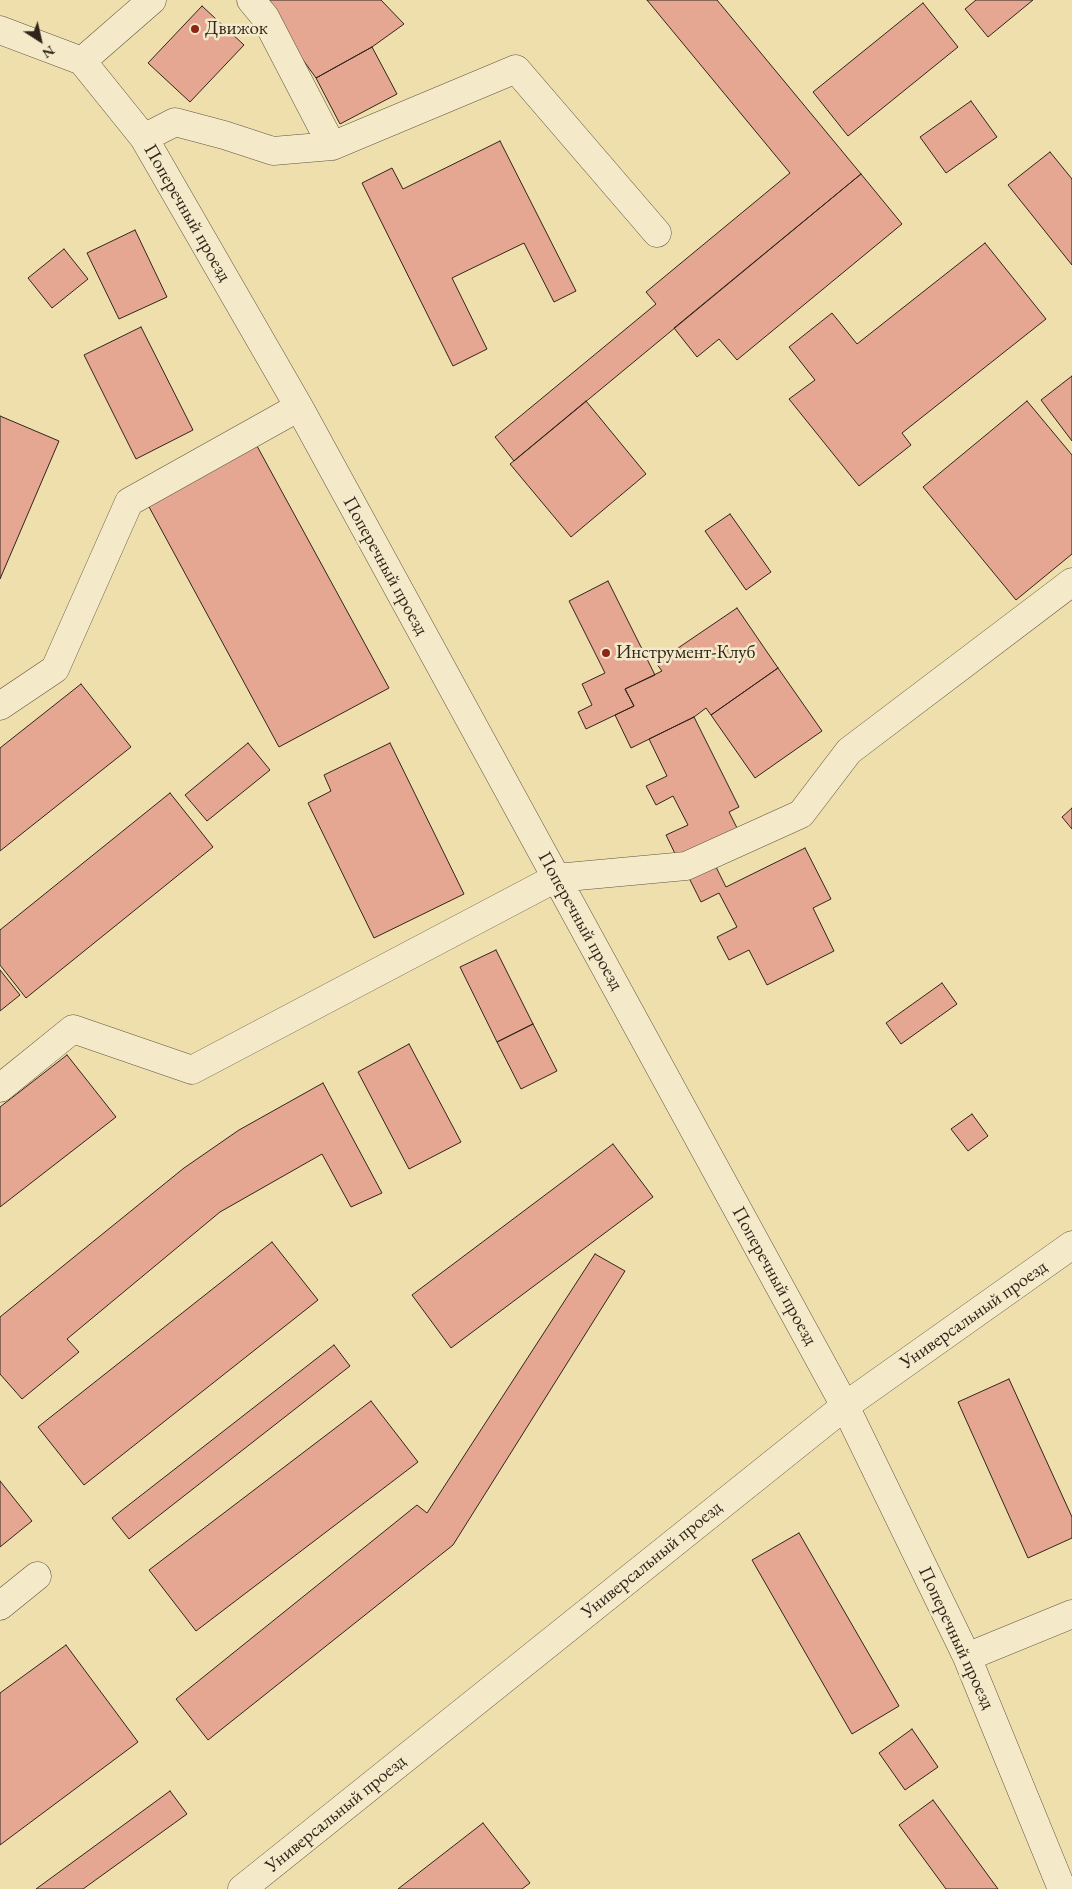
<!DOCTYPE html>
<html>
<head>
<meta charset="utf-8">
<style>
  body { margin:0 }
  #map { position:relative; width:1072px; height:1889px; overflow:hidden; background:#eedfad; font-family:"EB Garamond",serif }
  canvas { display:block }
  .north { position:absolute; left:15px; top:15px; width:50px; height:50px; -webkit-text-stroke:4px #f4eaca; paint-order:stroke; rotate:145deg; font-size:14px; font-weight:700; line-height:20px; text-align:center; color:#31251b }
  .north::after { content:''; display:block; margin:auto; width:18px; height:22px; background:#31251b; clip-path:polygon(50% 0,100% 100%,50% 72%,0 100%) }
</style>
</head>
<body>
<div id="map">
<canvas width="1072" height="1889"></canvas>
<div class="north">N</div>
</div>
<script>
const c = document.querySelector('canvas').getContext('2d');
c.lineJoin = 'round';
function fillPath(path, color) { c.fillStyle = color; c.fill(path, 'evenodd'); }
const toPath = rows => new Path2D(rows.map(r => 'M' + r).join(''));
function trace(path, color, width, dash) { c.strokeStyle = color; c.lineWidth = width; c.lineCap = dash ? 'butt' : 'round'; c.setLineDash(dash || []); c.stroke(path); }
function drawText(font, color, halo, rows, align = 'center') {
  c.font = font + ' "EB Garamond",serif'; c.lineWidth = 5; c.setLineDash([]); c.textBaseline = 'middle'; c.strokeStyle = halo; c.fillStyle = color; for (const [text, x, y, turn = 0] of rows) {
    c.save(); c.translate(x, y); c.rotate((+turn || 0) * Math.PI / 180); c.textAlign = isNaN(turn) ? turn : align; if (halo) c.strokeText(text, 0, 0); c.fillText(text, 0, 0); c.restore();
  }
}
const building = toPath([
  [260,0,381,0,404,24,372,47,316,78,260,0],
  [647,0,717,0,861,174,514,461,495,437,656,304,646,292,790,173,647,0],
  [976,0,1033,0,988,37,965,9,976,0],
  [923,3,958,47,848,136,813,92,923,3],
  [202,6,244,45,190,102,148,63,202,6],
  [372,47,397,94,340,124,316,78,372,47],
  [971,101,997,137,946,173,920,137,971,101],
  [500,141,576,291,554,302,524,243,452,278,487,349,453,366,362,183,392,168,403,189,500,141],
  [1050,152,1072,179,1072,265,1008,185,1050,152],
  [861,174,902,224,737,360,719,339,697,357,674,328,861,174],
  [135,230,167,297,119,319,87,253,135,230],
  [985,243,1046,319,902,433,911,445,859,486,789,399,815,380,789,347,832,313,857,344,985,243],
  [64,249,88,279,52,308,28,278,64,249],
  [141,327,193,430,136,459,84,355,141,327],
  [1072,376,1072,441,1041,400,1072,376],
  [586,401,646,474,571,537,510,464,586,401],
  [1027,401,1072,455,1072,554,1016,600,923,487,1027,401],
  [0,416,59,441,0,579,0,416],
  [257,446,389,688,279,747,148,505,257,446],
  [730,514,771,572,746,590,705,531,730,514],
  [608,581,655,675,625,689,634,706,586,729,578,712,592,705,582,684,605,673,569,601,608,581],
  [737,608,778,668,711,715,706,708,694,717,631,748,615,715,634,706,625,689,662,671,656,663,737,608],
  [778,668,822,731,755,778,711,715,778,668],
  [81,684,131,747,0,851,0,748,81,684],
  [694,717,739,807,729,812,737,828,681,866,666,835,688,825,673,796,656,805,646,786,667,776,649,739,694,717],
  [248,743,270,770,207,821,185,795,248,743],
  [390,743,464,894,374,938,308,803,331,791,324,775,390,743],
  [170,793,213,847,26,998,0,965,0,930,170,793],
  [1072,808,1072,829,1062,817,1072,808],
  [805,848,831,899,813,908,834,951,767,985,749,950,729,960,717,937,737,927,719,893,701,902,689,878,715,865,726,887,805,848],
  [496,950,533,1024,497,1042,460,967,496,950],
  [0,970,20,995,0,1011,0,970],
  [942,983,957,1004,901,1044,886,1023,942,983],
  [533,1024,557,1071,521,1089,497,1042,533,1024],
  [409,1044,461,1142,409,1169,358,1072,409,1044],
  [67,1055,116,1117,0,1207,0,1107,67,1055],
  [323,1083,382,1193,351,1207,322,1154,220,1212,67,1339,79,1352,22,1399,0,1374,0,1317,184,1168,239,1130,323,1083],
  [972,1114,988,1136,968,1151,951,1129,972,1114],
  [613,1144,653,1197,451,1348,412,1295,613,1144],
  [272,1242,318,1300,84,1485,38,1427,272,1242],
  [595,1254,625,1271,453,1545,208,1740,176,1699,417,1505,427,1513,595,1254],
  [334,1345,350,1366,129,1539,112,1518,334,1345],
  [1009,1379,1072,1517,1072,1538,1028,1558,958,1402,1009,1379],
  [371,1401,418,1462,196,1631,149,1570,371,1401],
  [0,1481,32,1521,0,1547,0,1481],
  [799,1533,899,1706,852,1734,752,1560,799,1533],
  [66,1645,138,1742,0,1845,0,1693,66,1645],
  [912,1729,938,1767,905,1790,879,1753,912,1729],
  [170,1791,187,1814,83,1889,36,1889,170,1791],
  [933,1800,998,1889,946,1889,899,1825,933,1800],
  [483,1823,530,1883,522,1889,398,1889,483,1823]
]);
fillPath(building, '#e6a792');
trace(building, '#31251b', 1);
const minor = toPath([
  [0,30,82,61,144,138,299,407,845,1406,967,1657,1062,1889],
  [82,61,152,0],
  [144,138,175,122,224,135,273,151,332,146,265,17,251,0],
  [332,146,516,69,657,233],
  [0,706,55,669,129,502,299,407],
  [0,1088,73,1029,192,1070,556,878,686,866,801,814,849,751,1072,582],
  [0,1606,37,1576],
  [967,1657,1072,1614],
  [242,1889,845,1406,1072,1245]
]);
trace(minor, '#605440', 29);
trace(minor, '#f4eaca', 28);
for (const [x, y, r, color] of [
  [195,29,5,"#8f2418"],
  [606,653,5,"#8f2418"]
]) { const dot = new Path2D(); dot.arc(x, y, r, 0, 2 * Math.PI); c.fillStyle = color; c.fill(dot); trace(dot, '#f4eaca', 2); }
drawText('19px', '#31251b', '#f4eaca', [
  ["Движок",205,29],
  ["Инструмент-Клуб",616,653]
], 'left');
drawText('19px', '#31251b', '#f4eaca', [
  ["Поперечный проезд",187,213,60],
  ["Поперечный проезд",385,566,61],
  ["Поперечный проезд",580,921,61],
  ["Поперечный проезд",774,1276,61],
  ["Универсальный проезд",974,1315,-35],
  ["Универсальный проезд",652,1560,-39],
  ["Поперечный проезд",956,1638,65],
  ["Универсальный проезд",336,1814,-39]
]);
</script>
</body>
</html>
